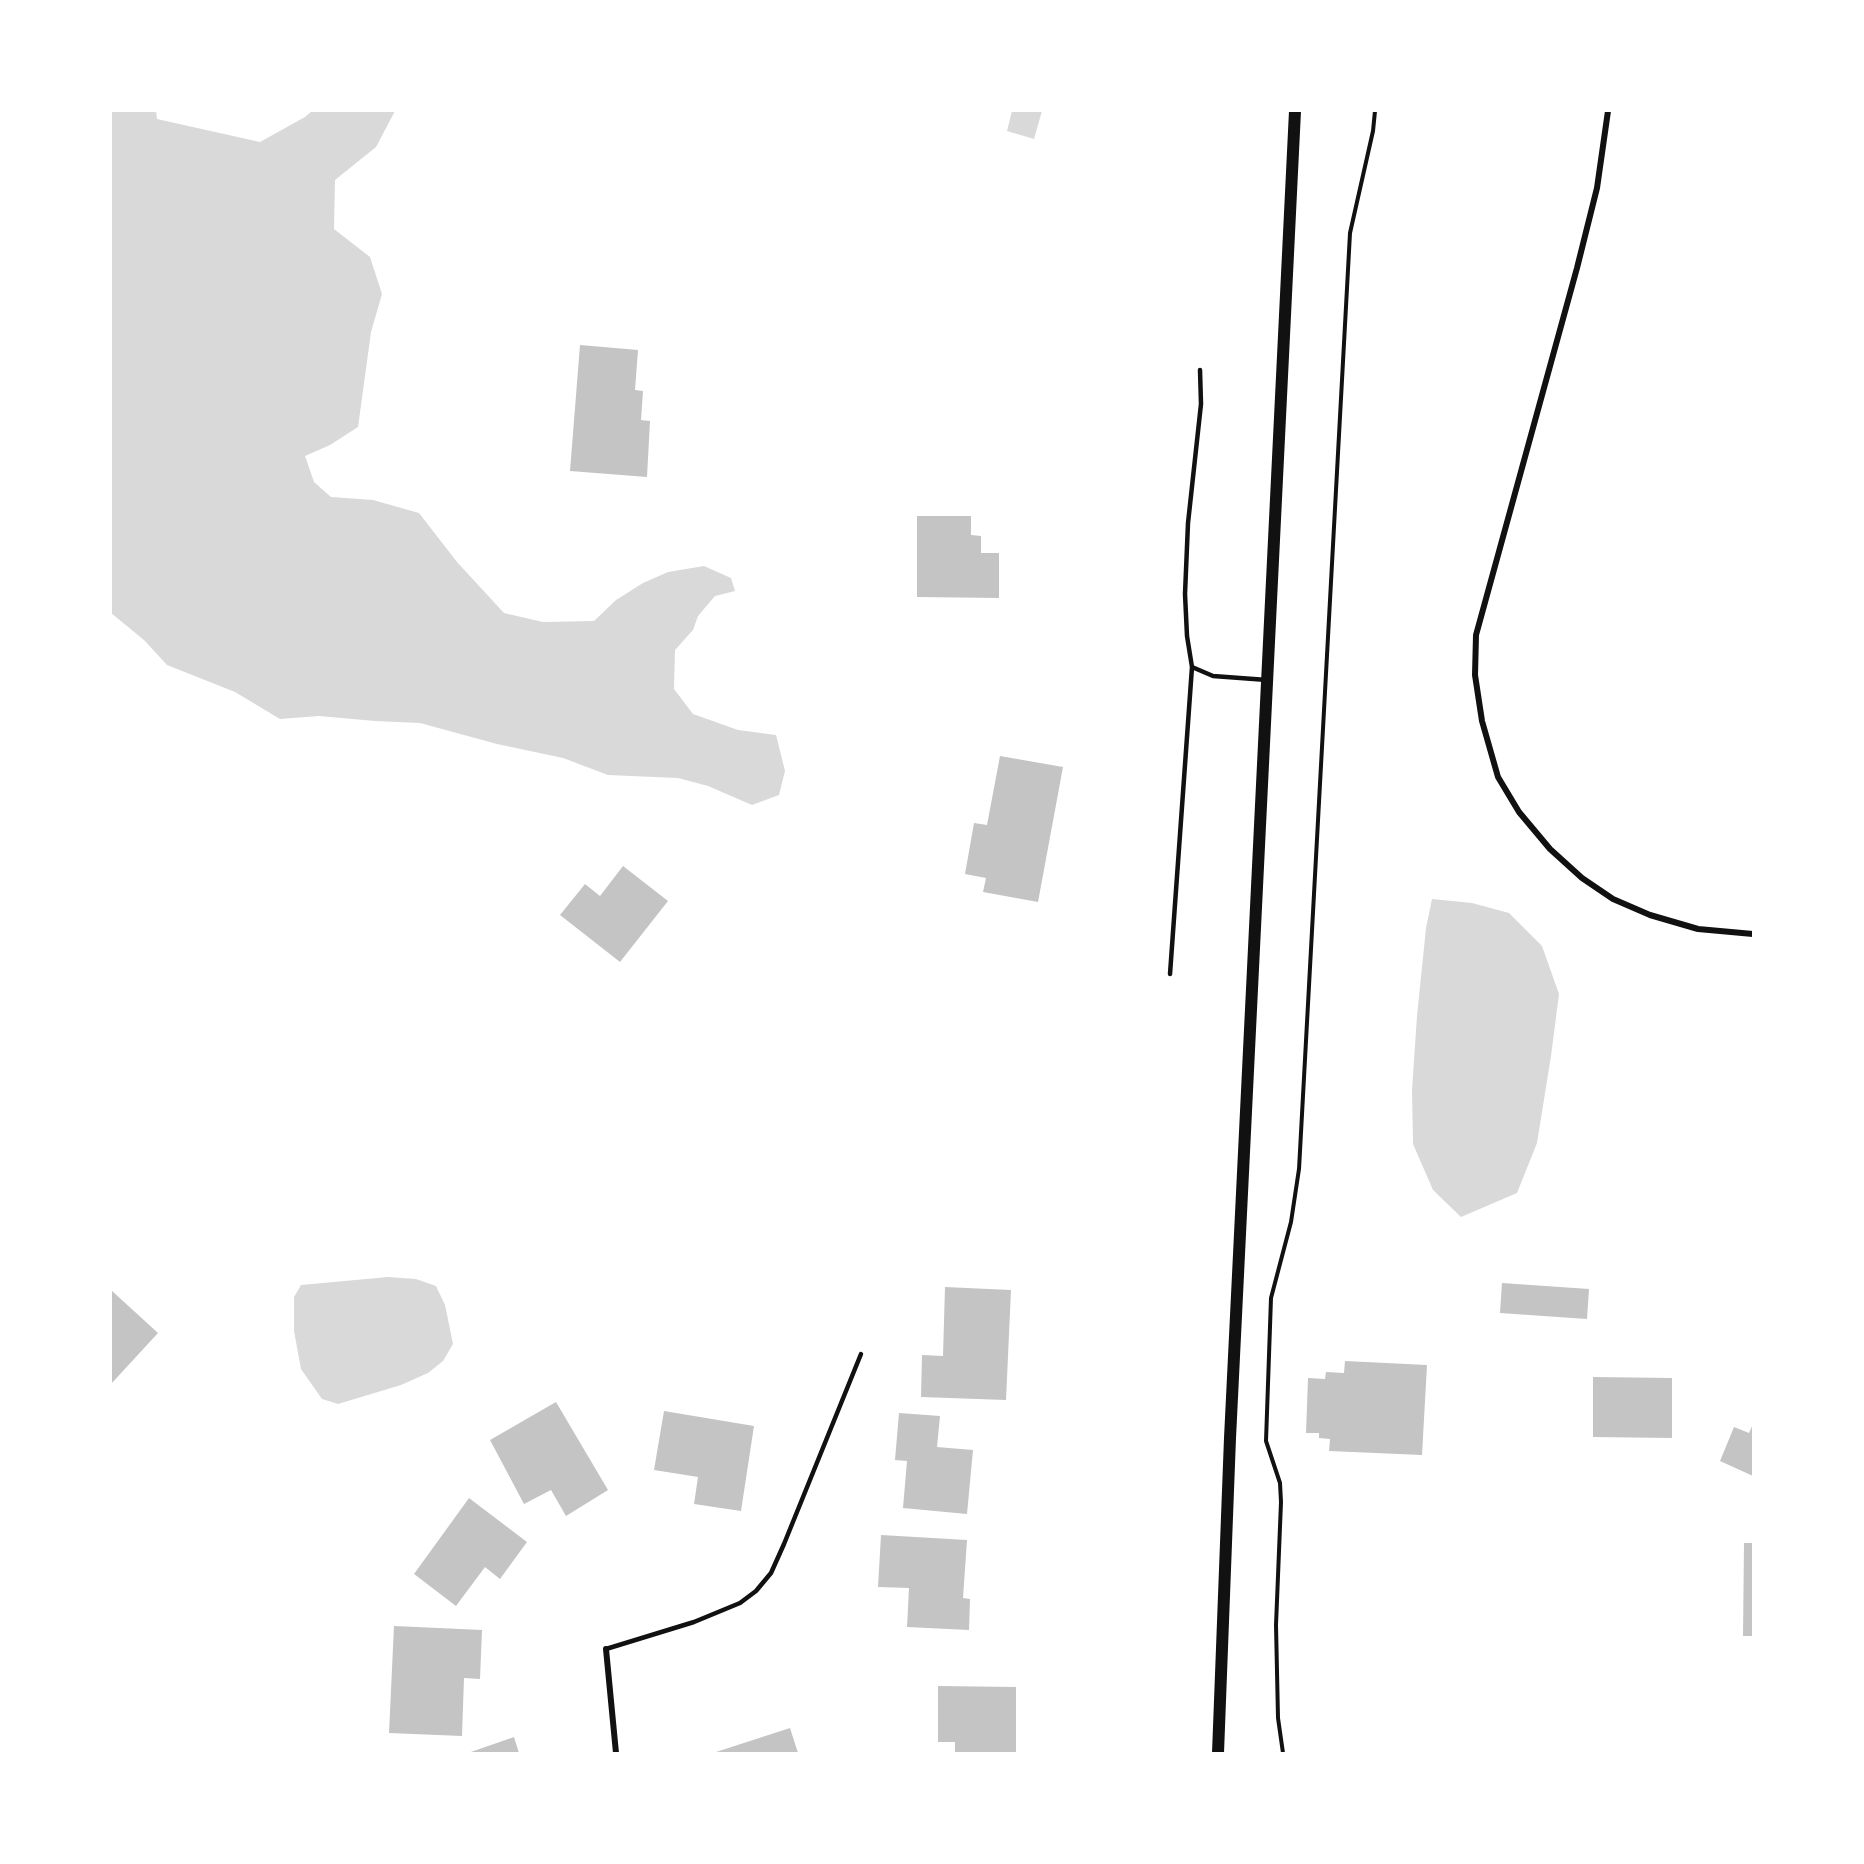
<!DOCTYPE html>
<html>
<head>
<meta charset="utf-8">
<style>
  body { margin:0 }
  #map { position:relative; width:1864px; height:1864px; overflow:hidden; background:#fff; font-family:"Alegreya Sans",sans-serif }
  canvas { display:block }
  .frame { position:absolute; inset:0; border:112px solid #fff; pointer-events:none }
</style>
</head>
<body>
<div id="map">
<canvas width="1864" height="1864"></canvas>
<div class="frame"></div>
</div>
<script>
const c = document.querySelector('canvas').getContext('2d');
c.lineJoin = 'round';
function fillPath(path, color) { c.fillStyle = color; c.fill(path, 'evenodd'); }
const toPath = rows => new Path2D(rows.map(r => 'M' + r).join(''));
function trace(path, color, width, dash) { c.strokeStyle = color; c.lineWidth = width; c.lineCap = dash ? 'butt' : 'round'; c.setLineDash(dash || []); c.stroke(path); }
fillPath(toPath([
  [111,111,156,111,157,119,260,142,305,117,312,111,395,111,376,147,335,180,334,229,370,257,382,294,371,332,358,427,330,445,305,456,314,482,331,497,373,500,419,513,457,562,504,613,543,622,594,621,616,600,643,583,668,572,704,566,731,578,735,591,715,596,698,616,693,630,675,650,674,689,693,714,738,730,776,735,785,771,779,795,752,805,708,786,678,778,608,775,563,758,497,744,420,723,375,721,319,716,280,719,235,692,167,665,144,640,111,613],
  [1012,111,1042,111,1034,139,1007,131],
  [1432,899,1472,903,1509,913,1542,946,1559,994,1551,1056,1537,1143,1517,1193,1461,1217,1433,1190,1413,1144,1412,1090,1417,1016,1426,928],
  [388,1277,416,1279,436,1286,445,1305,453,1344,443,1361,428,1373,401,1385,338,1404,322,1399,301,1369,294,1331,294,1297,301,1285]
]), '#d9d9d9');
fillPath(toPath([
  [580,345,638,350,635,390,643,391,641,420,650,421,647,477,570,471],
  [917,516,971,516,971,535,981,536,981,553,999,553,999,598,917,597],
  [1000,756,1063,767,1038,902,983,892,986,878,965,874,974,823,987,825],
  [623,866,668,901,620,962,560,915,585,884,600,896],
  [1502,1283,1589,1289,1587,1319,1500,1313],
  [945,1287,1011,1290,1006,1400,921,1397,922,1355,943,1356],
  [111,1290,158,1333,111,1384],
  [1345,1361,1427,1365,1422,1455,1329,1451,1330,1439,1319,1438,1319,1433,1306,1433,1308,1378,1325,1379,1326,1372,1344,1373],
  [1593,1377,1672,1378,1672,1438,1593,1437],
  [556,1402,608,1490,566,1516,551,1490,524,1504,490,1440],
  [664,1411,754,1426,741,1511,694,1504,698,1477,654,1470],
  [899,1413,940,1416,937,1447,973,1450,967,1514,903,1508,907,1461,895,1460],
  [1753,1424,1753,1476,1720,1461,1734,1427,1749,1433],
  [469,1498,527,1542,500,1579,485,1567,456,1606,414,1574],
  [881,1535,967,1540,963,1598,970,1599,969,1630,907,1627,909,1588,878,1587],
  [1744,1543,1753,1543,1753,1636,1743,1636],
  [394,1626,482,1630,480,1679,464,1678,462,1736,389,1733],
  [938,1686,1016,1687,1016,1753,955,1753,955,1742,938,1742],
  [790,1728,798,1753,713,1753],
  [514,1737,519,1753,468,1753]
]), '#c4c4c4');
trace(toPath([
  [1283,1753,1278,1718,1276,1625,1281,1502,1280,1483,1266,1441,1271,1298,1291,1222,1299,1169,1350,233,1373,131,1375,111]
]), '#111', 4);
trace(toPath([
  [1200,370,1201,404,1188,523,1185,594,1187,636,1192,667,1213,676,1267,680],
  [1170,974,1192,667],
  [606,1649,694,1622,740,1603,756,1591,771,1573,784,1544,861,1354]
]), '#111', 4.5);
trace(toPath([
  [1608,111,1597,188,1577,268,1476,635,1475,675,1482,721,1498,777,1519,812,1550,849,1582,878,1613,899,1650,915,1698,929,1753,934],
  [606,1649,616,1753]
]), '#111', 6);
trace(toPath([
  [1218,1753,1230,1438,1295,111]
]), '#111', 12);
</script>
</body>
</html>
